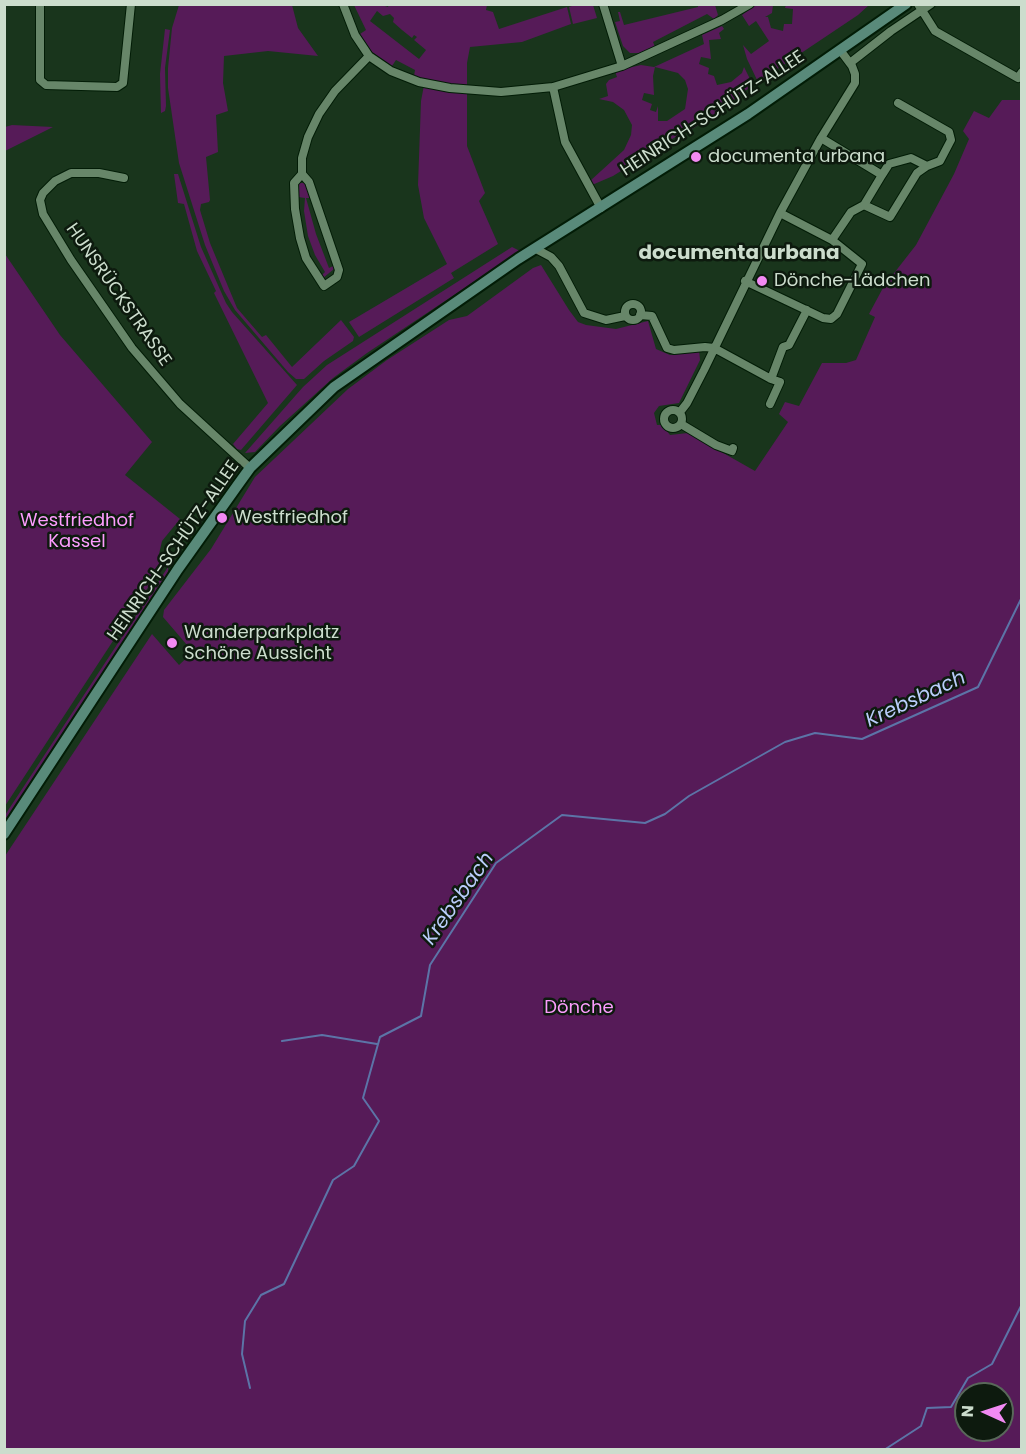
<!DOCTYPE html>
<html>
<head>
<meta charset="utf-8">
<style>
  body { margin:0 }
  #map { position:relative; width:1026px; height:1454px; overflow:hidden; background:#19351c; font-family:Poppins,sans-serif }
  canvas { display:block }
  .frame { position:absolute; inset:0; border:6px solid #ccddcd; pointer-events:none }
  .north { position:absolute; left:954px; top:1382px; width:60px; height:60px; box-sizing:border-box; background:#0d1a0e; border:2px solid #59685a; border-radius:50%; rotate:273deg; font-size:16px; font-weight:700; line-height:24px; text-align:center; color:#ccddcd }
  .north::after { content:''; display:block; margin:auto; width:21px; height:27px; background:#f28af3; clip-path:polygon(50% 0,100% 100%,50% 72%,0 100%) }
</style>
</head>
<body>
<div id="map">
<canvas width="1026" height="1454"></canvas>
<div class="frame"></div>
<div class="north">N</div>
</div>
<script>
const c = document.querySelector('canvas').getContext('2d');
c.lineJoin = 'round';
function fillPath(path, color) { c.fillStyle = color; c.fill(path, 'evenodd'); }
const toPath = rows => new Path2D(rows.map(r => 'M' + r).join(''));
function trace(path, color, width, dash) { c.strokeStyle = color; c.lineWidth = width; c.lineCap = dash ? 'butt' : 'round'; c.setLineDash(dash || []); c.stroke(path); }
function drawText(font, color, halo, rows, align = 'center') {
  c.font = font + ' Poppins,sans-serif'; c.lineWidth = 5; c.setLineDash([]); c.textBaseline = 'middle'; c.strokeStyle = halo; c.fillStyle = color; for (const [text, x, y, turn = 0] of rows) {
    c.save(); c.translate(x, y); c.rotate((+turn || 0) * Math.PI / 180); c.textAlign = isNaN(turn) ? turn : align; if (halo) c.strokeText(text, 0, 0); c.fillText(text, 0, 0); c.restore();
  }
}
fillPath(toPath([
  [6,4,5,127,12,125,53,127,5,151,4,5],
  [389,4,487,5,486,10,493,12,499,29,567,7,571,24,522,42,470,47,467,63,467,146,485,193,479,201,498,244,451,273,454,278,359,337,349,322,447,264,424,218,418,185,421,101,425,80,414,76,415,70,396,60,392,66,372,52,360,34,366,30,354,5,382,5,388,7],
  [377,11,383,16,390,14,394,18,393,22,402,30,412,38,414,35,417,37,414,40,426,50,419,59,370,21],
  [179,5,292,5,298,28,318,56,268,51,224,56,223,83,228,111,216,115,218,152,206,157,210,200,209,202,201,204,200,210,210,243,237,308,262,337,266,335,292,367,341,320,354,337,353,341,324,361,304,379,296,379,288,372,235,310,224,291,205,245,179,163,168,88,168,68,172,28],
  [575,5,593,5,597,18,573,24,569,7],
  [698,5,715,5,718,15,714,19,707,14,653,42,655,47,639,53,630,53,623,46,615,22,620,21,618,12,620,12,624,25,698,7],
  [756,5,773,5,772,13,765,17,768,17,771,28,783,31,784,24,792,24,793,9,785,8,786,5,869,5,858,15,758,82,747,59,743,45,751,54,769,41,756,21,749,26,742,15],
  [722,26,724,29,719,33,721,39,709,40,711,59,701,57,699,64,709,68,708,74,714,76,717,85,731,82,742,73,744,67,753,85,714,115,692,129,677,136,613,176,592,185,590,181,624,150,631,135,632,125,624,110,613,102,599,99,608,96,606,84,609,80,617,77,615,71,641,65,654,67,704,44,702,35],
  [655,67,678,73,685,80,688,89,685,109,667,121,658,121,658,106,656,112,650,110,652,104,642,100,644,93,654,95,653,76],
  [165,29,170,30,165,68,166,106,165,111,161,113,160,74],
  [1002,100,1021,100,1021,1449,5,1450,5,856,152,634,179,665,193,652,163,617,164,610,211,549,255,477,348,389,387,360,449,320,467,316,533,268,541,265,569,310,578,322,586,325,616,329,648,321,656,349,670,355,699,350,700,360,679,403,659,406,654,413,657,425,662,425,670,435,688,433,755,471,788,422,779,414,785,402,799,406,822,363,846,363,856,360,875,317,869,314,884,286,916,245,954,174,969,139,963,131,974,111,989,118],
  [966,1394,1002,1394,1002,1430,966,1430],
  [174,174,178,174,201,247,226,303,232,312,297,385,241,450,237,449,233,444,268,403,214,293,216,291,197,251,184,204,178,203],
  [299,183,306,183,311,198,306,198,316,234,329,268,335,265,334,269,323,278,321,276,325,272,315,255,308,236,304,211,305,198,298,197],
  [512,247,520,251,367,353,333,378,280,426,255,452,245,453,303,387,327,365],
  [5,254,60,335,152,442,125,475,180,519,162,541,159,554,163,561,162,566,5,806],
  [168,567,168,572,142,615,5,825,5,815]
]), '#561b58');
trace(toPath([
  [282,1041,322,1035,377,1044],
  [250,1388,242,1354,245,1321,261,1295,284,1284,333,1180,354,1166,379,1121,363,1098,380,1037,421,1016,430,965,496,863,562,815,645,823,665,814,689,796,785,742,815,733,862,739,978,687,1022,597],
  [884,1450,921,1426,927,1408,951,1407,968,1378,992,1364,1022,1304]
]), '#5c74a7', 2);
const minor = toPath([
  [40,4,40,80,46,85,117,87,123,83,131,4],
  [343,4,355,35,369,56,391,71,419,82,450,88,501,92,553,87,622,66,722,20,750,4],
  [603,4,622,66],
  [918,4,935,31,1018,78,1022,72],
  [850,63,891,31,931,4],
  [553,87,565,142,601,208],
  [898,103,949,132,951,140,940,161,927,166],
  [821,138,882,175,889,164,911,158,927,166,917,173,890,217,864,205],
  [302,174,309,182,339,270,337,277,324,286,306,258,300,238,295,209,294,183,302,174,302,158,308,137,319,114,335,91,369,56],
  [124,178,99,173,71,173,55,181,43,193,40,200,43,214,71,260,132,348,180,404,250,468],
  [832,240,851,212,864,205,882,175],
  [536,249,551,257,559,266,584,313,606,320,625,316],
  [745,281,823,318,831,319,837,314,862,264,832,240,780,213],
  '625 312a8 8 0 1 1 16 0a8 8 0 1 1-16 0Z',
  [640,315,652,316,667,348,674,350,705,347,714,348,771,379,783,347,789,345,807,310],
  [770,404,780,382,771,379],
  '664 419a9 9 0 1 1 18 0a9 9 0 1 1-18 0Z',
  [680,412,687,403,704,370,780,213,821,138,855,83,855,74,852,66,840,50],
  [681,424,716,445,732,451,733,448]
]);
const secondary = toPath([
  [4,834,178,569,237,486,250,468,334,387,518,259,748,114,906,4]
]);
trace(minor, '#021c06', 10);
trace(secondary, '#021c06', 14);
trace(minor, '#678669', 8);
trace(secondary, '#598a7a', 10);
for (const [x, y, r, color] of [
  [696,157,6,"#f28af3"],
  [762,281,6,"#f28af3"],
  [222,518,6,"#f28af3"],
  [172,643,6,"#f28af3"]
]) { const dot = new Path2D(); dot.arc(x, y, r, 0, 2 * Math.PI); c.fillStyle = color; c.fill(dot); trace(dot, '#0d1a0e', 2); }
drawText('18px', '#ccddcd', '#0d1a0e', [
  ["HEINRICH-SCHÜTZ-ALLEE",713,114,-33],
  ["HUNSRÜCKSTRASSE",118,295,55],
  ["HEINRICH-SCHÜTZ-ALLEE",174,551,-55]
]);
drawText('18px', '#ccddcd', '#0d1a0e', [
  ["documenta urbana",708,157],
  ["Dönche-Lädchen",774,281],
  ["Westfriedhof",234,518],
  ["Wanderparkplatz",184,633],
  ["Schöne Aussicht",184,654]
], 'left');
drawText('18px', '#fc9cfd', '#0d1a0e', [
  ["Westfriedhof",77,521],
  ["Kassel",77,542],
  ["Dönche",579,1008]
]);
drawText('bold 20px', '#ccddcd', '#0d1a0e', [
  ["documenta urbana",739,254]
]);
drawText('italic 20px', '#bacdfa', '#0d1a0e', [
  ["Krebsbach",916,700,-25],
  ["Krebsbach",459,899,-55]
]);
</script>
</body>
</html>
